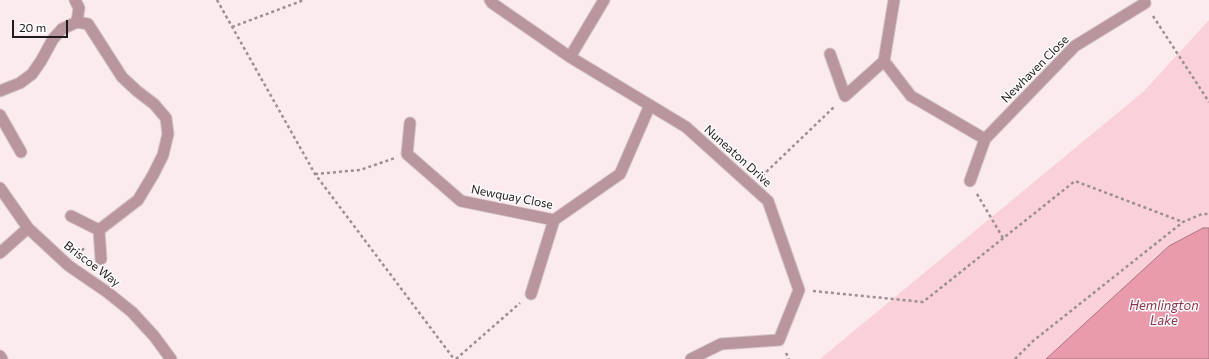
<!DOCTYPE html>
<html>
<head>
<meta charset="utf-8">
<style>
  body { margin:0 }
  #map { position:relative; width:1209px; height:359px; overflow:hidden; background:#fcebee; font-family:Commissioner,sans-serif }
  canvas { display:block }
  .scale { position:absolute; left:12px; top:20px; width:56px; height:18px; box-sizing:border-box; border:2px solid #1f1a1b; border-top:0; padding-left:5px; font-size:12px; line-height:14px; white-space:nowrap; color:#1f1a1b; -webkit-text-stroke:3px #fdfdfd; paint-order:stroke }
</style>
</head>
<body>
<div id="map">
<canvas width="1209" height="359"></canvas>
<div class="scale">20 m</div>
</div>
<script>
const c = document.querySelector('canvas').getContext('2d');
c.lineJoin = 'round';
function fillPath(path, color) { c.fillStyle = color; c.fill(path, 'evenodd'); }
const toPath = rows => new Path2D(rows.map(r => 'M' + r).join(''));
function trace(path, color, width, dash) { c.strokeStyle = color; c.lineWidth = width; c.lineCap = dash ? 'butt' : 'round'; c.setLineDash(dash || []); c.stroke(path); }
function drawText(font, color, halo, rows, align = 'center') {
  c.font = font + ' Commissioner,sans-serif'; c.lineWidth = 3; c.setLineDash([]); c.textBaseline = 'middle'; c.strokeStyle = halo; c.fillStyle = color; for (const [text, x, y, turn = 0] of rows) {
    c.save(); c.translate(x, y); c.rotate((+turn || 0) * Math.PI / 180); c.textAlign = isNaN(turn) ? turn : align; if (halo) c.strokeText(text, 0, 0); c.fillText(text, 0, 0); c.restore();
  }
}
fillPath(toPath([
  [1209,20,1209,359,820,359,1144,91]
]), '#fad1d9');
const water = toPath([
  [1203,228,1209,228,1209,359,1046,359,1169,246,1203,228]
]);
fillPath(water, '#e99bac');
trace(water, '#ac7480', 1);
const service = toPath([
  [75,0,79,8,77,22],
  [0,115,21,152]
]);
const minor = toPath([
  [490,0,492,3,570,57,686,127,768,201,799,290,779,340,721,344,691,359],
  [894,0,884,61,911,96,985,139],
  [830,54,845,96,884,61],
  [570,57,604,0],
  [0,91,20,83,32,74,41,61,53,39,62,29,77,22,88,24,122,77,137,91,154,104,166,118,168,134,163,155,153,175,138,200,99,230],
  [410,123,407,154,461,201,554,220,620,174,650,105],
  [970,181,985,139,1075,46,1145,3,1144,0],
  [0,188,28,228,69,266,107,292,132,312,154,336,171,359],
  [71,216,99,230,101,259],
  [0,253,28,228],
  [531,294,554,220],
  [0,356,2,359]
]);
trace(service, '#d4c5c8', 13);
trace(minor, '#d4c5c8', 13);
trace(toPath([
  [217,0,315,174,454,359],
  [1153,16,1209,102],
  [232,27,304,0],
  [315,174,360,170,395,158],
  [762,176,835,106],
  [977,194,1003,238],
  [78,255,85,247],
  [813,291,923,302,1075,181,1183,222],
  [786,353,789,359],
  [456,359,520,303],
  [1015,359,1033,341,1183,222,1202,214,1209,214]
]), '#9b8f91', 2.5, [3, 3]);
trace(service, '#b9969d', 11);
trace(minor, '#b9969d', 11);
drawText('12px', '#1f1a1b', '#fdfdfd', [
  ["Newhaven Close",1035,69,-45],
  ["Nuneaton Drive",738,156,42],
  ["Newquay Close",512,197,11],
  ["Briscoe Way",92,264,37]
]);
drawText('italic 13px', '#8e334e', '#fdfdfd', [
  ["Hemlington",1164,306],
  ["Lake",1164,321]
]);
</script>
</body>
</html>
